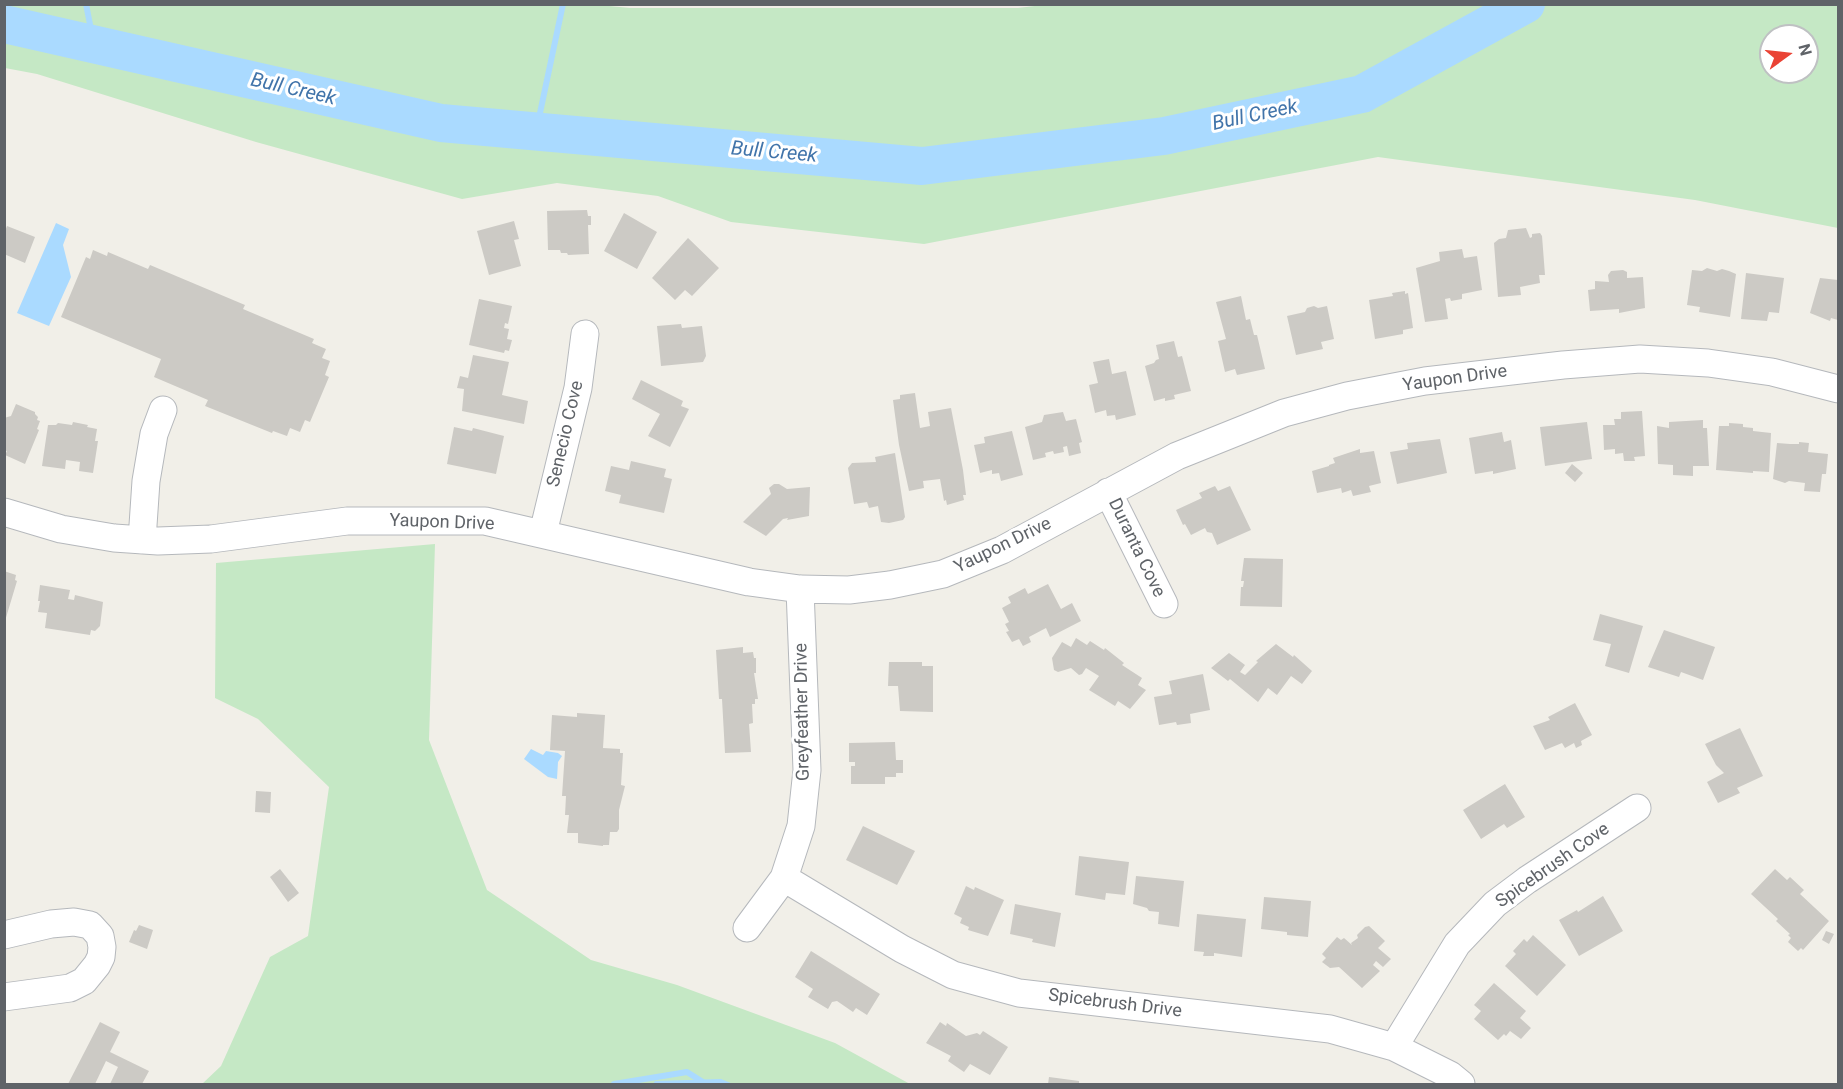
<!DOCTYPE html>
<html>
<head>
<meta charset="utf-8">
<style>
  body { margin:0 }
  #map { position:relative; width:1843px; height:1089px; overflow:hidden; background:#f1efe8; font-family:Roboto,sans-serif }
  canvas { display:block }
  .frame { position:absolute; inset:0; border:6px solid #5f6368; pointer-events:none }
  .north { position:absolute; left:1759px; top:24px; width:60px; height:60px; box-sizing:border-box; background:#fff; border:2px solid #bfc1c3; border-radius:50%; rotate:75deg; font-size:16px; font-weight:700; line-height:24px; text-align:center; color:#5f6368 }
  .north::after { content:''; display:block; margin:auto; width:21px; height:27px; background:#ea4335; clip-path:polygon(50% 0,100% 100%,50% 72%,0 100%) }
</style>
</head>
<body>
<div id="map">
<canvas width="1843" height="1089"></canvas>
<div class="frame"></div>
<div class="north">N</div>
</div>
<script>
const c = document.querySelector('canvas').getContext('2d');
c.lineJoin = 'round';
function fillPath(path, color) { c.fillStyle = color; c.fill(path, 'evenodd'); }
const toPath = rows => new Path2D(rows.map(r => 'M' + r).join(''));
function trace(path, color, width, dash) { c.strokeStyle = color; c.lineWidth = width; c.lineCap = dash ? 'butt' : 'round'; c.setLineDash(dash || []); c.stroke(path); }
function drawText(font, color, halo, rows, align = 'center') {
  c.font = font + ' Roboto,sans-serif'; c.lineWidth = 6; c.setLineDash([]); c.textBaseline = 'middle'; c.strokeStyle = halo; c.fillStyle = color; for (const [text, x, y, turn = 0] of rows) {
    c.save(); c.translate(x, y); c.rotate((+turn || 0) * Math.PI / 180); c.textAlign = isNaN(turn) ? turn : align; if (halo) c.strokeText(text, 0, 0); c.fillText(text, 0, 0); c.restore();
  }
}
fillPath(toPath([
  [599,5,630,8,1018,8,1051,4,1838,5,1838,228,1695,200,1378,157,924,244,731,222,658,196,557,183,462,199,256,142,37,74,5,68,5,5],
  [1771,36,1807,36,1807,72,1771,72],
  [435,544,429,740,487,890,591,960,677,985,835,1043,910,1084,202,1084,221,1066,270,957,308,936,329,787,258,719,215,698,216,563]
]), '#c5e8c5');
fillPath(toPath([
  [56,223,69,229,63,245,71,277,49,326,17,313],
  [531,749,543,755,546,751,558,753,562,756,558,762,557,779,548,777,524,759],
  [721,1079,733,1084,653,1084,655,1081]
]), '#aadaff');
trace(toPath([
  [86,4,94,45],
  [536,132,563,4],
  [614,1084,687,1072,706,1084]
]), '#aadaff', 6);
trace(toPath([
  [4,24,441,123,922,166,1164,136,1362,94,1526,4]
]), '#aadaff', 38);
fillPath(toPath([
  [587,210,588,216,591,216,591,225,588,225,589,254,568,255,567,253,561,253,560,250,548,250,547,211],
  [624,213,657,232,637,269,604,251],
  [514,221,519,239,514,240,521,266,489,275,477,231],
  [7,226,35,237,25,263,4,254,4,234],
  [1526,228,1530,238,1532,237,1532,234,1540,233,1542,236,1545,275,1539,275,1540,283,1520,287,1521,295,1498,297,1494,243,1499,239,1506,238,1508,230],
  [688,238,719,268,692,296,685,290,675,300,652,278],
  [1462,249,1464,258,1477,256,1482,290,1462,294,1462,299,1451,301,1450,298,1445,299,1448,319,1425,322,1416,268,1440,261,1439,252],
  [93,250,107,256,108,252,148,269,150,265,245,305,243,309,314,339,312,343,326,349,322,358,330,361,325,375,329,377,310,422,305,420,300,432,290,428,287,436,273,431,272,433,205,406,208,400,154,377,161,359,61,317,86,257,90,259],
  [1707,268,1717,271,1722,269,1729,271,1736,274,1730,317,1699,312,1700,307,1687,305,1692,270,1702,271],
  [1623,270,1627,272,1627,278,1643,277,1645,308,1619,313,1619,309,1590,311,1588,290,1595,289,1595,281,1609,282,1608,275,1611,271],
  [1746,273,1784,278,1779,313,1769,312,1767,321,1741,319],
  [1820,278,1838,280,1838,320,1831,318,1830,321,1810,313],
  [1405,291,1405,294,1408,293,1413,328,1403,330,1403,334,1375,339,1369,300,1393,296,1392,293],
  [1241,296,1246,320,1250,319,1254,335,1257,335,1265,369,1237,375,1235,369,1225,372,1218,341,1226,339,1216,302],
  [479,299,512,306,508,324,505,323,504,328,509,329,507,339,512,340,509,351,505,350,504,353,469,345],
  [1314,306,1318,308,1327,306,1334,339,1321,342,1323,349,1296,355,1287,316,1305,312,1307,308],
  [681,324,682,328,702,326,706,356,703,362,661,366,657,326],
  [1174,341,1178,357,1182,356,1191,391,1174,395,1175,399,1165,401,1165,398,1154,401,1145,366,1154,363,1156,360,1159,359,1156,345],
  [473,355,509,362,502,395,528,401,524,424,462,411,464,389,457,388,460,376,468,378],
  [1109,359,1112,374,1126,371,1136,415,1116,420,1115,415,1107,416,1106,410,1095,413,1089,385,1098,383,1093,362],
  [641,380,683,401,681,406,689,409,670,447,648,436,660,414,632,399],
  [915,393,920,428,930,426,928,412,951,408,963,470,966,495,963,495,964,500,947,505,946,500,944,501,940,479,923,481,924,488,909,491,899,445,893,400,900,399,900,395],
  [16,404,35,412,35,414,38,417,37,420,40,421,37,429,39,430,25,464,5,455,7,451,4,450,4,418,11,416],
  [1642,411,1645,456,1634,457,1635,461,1624,461,1623,453,1615,454,1615,449,1604,450,1603,425,1615,425,1614,419,1621,419,1621,412],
  [1063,412,1066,421,1076,419,1082,442,1079,443,1081,453,1069,456,1067,446,1063,447,1064,452,1054,454,1053,451,1045,453,1046,457,1033,460,1025,427,1042,422,1044,415],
  [1703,420,1703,428,1707,428,1709,466,1693,466,1693,476,1673,475,1673,465,1658,464,1657,426,1669,428,1669,422],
  [73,422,88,425,87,427,97,429,95,441,98,441,93,473,79,471,80,462,66,460,65,469,42,466,48,425,56,425,58,423,72,425],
  [1587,422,1592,459,1545,466,1540,427],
  [1729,423,1743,424,1743,427,1753,428,1753,431,1771,433,1769,472,1753,471,1753,473,1716,470,1719,426,1729,426],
  [454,427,472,431,473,428,504,436,496,474,447,464],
  [1012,431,1023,475,1001,481,999,473,992,474,992,470,980,473,974,445,985,443,984,437],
  [1502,432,1504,442,1511,440,1516,469,1493,474,1493,471,1475,474,1469,438],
  [1440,439,1447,473,1397,484,1390,452,1408,449,1407,443],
  [1799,442,1809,443,1808,452,1828,454,1826,474,1822,474,1820,492,1804,491,1805,483,1789,481,1785,483,1773,479,1777,443,1790,444,1799,444],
  [1360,449,1360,453,1374,451,1381,483,1369,486,1371,492,1353,496,1351,490,1342,493,1341,488,1317,493,1312,471,1329,466,1329,465,1335,463,1333,458],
  [895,453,905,517,903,520,889,523,881,522,878,506,869,508,867,502,854,504,848,468,852,463,876,462,875,457],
  [631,461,666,469,664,477,672,479,664,513,619,503,621,495,605,491,611,466,629,470],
  [1572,464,1583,473,1575,482,1565,473],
  [774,484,779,484,787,489,810,487,809,516,787,520,788,518,783,519,766,536,743,522,771,494,769,488],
  [1215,486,1218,491,1230,486,1251,530,1217,545,1212,533,1207,532,1205,528,1191,535,1185,524,1183,525,1176,510,1202,498,1199,493],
  [1244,558,1283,559,1282,607,1240,606,1241,587,1243,587,1244,581,1241,581],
  [4,571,16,575,15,580,17,581,5,621],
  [1048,584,1061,609,1072,603,1081,621,1050,637,1046,628,1029,637,1031,642,1023,646,1019,639,1012,642,1006,632,1009,631,1005,624,1009,622,1002,608,1011,603,1008,597,1025,588,1028,594],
  [40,585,70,590,68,599,74,600,75,595,103,602,100,626,95,631,91,630,90,635,45,628,47,613,38,612,40,601,38,601],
  [1600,614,1643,626,1629,673,1605,666,1611,644,1593,640],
  [1664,630,1715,647,1703,680,1681,672,1679,677,1648,667],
  [1076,638,1087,645,1090,641,1104,650,1105,648,1124,663,1122,665,1142,678,1138,685,1146,690,1130,709,1118,701,1115,706,1089,690,1099,676,1086,668,1082,674,1079,675,1071,668,1058,672,1054,670,1052,658,1062,642,1071,647],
  [1276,644,1293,657,1294,655,1312,671,1302,684,1291,676,1277,695,1268,688,1258,702,1230,679,1228,681,1211,668,1229,653,1245,665,1240,672,1245,675,1258,662,1256,661],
  [743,647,743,653,753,652,754,658,756,658,756,673,754,673,758,699,755,699,755,704,752,704,753,723,749,724,751,752,725,753,722,699,719,699,716,650],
  [889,662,922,662,922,666,933,666,933,712,900,711,898,686,888,686],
  [1203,674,1210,710,1190,714,1191,723,1177,725,1176,722,1159,725,1154,697,1172,694,1169,681],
  [1575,703,1592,735,1581,741,1582,745,1576,748,1574,743,1565,748,1562,743,1545,750,1533,726,1550,720,1548,717],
  [577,713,605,715,603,748,620,749,620,753,623,753,621,785,625,786,619,810,619,829,617,832,610,832,609,845,603,845,603,846,578,843,578,833,567,833,569,815,565,815,566,796,562,796,565,751,550,750,552,715,577,717],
  [1740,728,1763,776,1737,788,1740,793,1718,803,1707,782,1724,773,1716,765,1705,744],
  [895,742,896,760,903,760,903,773,896,773,896,777,885,777,885,784,851,784,851,766,855,766,855,762,849,762,849,743],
  [1505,784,1525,817,1507,828,1504,824,1481,839,1463,810],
  [256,791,271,792,270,813,255,812],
  [863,826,915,851,897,885,846,860],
  [1079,856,1129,862,1125,895,1106,893,1105,900,1075,895],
  [280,869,299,893,288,902,270,877],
  [1775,869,1787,880,1790,877,1804,890,1800,894,1829,921,1803,950,1801,948,1798,951,1788,942,1791,938,1788,935,1790,934,1776,921,1778,919,1751,894],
  [1136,876,1184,881,1179,927,1158,924,1159,912,1149,911,1147,908,1133,904],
  [966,886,974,890,975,887,1004,900,988,936,968,930,969,927,960,923,962,918,954,914],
  [1603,896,1623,931,1579,956,1559,920,1577,910,1578,912],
  [1264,897,1311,901,1308,937,1287,935,1287,932,1261,929],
  [1015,904,1061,913,1055,947,1032,942,1033,939,1010,934],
  [1197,914,1246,919,1242,957,1214,953,1214,956,1203,956,1204,952,1194,951],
  [139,925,153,930,147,949,129,942,134,930,136,931],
  [1369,926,1385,941,1378,948,1391,959,1383,967,1376,961,1373,965,1380,971,1362,988,1339,967,1330,968,1322,962,1326,958,1322,954,1337,937,1341,940,1344,938,1352,945,1351,943,1358,938,1357,935,1365,927],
  [1826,931,1834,934,1829,944,1822,940],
  [1533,935,1566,965,1537,996,1505,966,1516,954,1513,951,1524,939,1527,942],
  [811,951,880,994,867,1015,856,1008,853,1012,837,1001,832,1002,828,1009,808,997,813,989,795,977],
  [1494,983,1526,1011,1520,1018,1531,1028,1521,1039,1510,1031,1506,1036,1504,1034,1498,1040,1474,1019,1481,1011,1474,1005],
  [100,1022,120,1032,110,1052,149,1071,142,1084,110,1084,118,1067,106,1061,95,1084,68,1084],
  [940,1022,946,1026,947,1023,966,1036,977,1033,980,1035,983,1031,1008,1047,990,1075,970,1064,964,1072,948,1061,951,1056,926,1043],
  [1049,1077,1079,1081,1079,1084,1048,1084]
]), '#cccac5');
const minor = toPath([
  [1108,492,1164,604],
  [4,512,61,529,114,538,158,541,211,539,347,521,485,521,749,582,800,589,849,590,890,585,943,574,1002,550,1177,456,1284,413,1347,396,1425,381,1563,365,1640,359,1708,363,1772,372,1838,389],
  [543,533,578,388,585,334],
  [142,540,146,481,154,434,163,410],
  [784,878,902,949,953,975,1019,993,1330,1029,1394,1047,1450,1075,1461,1084],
  [747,928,784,878,801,826,807,770,800,589],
  [4,935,51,924,74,922,90,925,100,936,102,947,101,957,97,965,84,981,70,988,4,997],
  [1394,1047,1457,944,1495,904,1527,880,1637,808]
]);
trace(minor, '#b5b8bc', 29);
trace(minor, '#fff', 27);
drawText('18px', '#5f6368', '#fff', [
  ["Yaupon Drive",1455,379,-8],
  ["Senecio Cove",566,434,-77],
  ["Yaupon Drive",442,523,2],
  ["Yaupon Drive",1003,546,-26],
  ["Duranta Cove",1136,548,64],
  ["Greyfeather Drive",803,712,-91],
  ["Spicebrush Cove",1553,866,-35],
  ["Spicebrush Drive",1115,1004,7]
]);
drawText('italic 20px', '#4174aa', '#fff', [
  ["Bull Creek",293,90,13],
  ["Bull Creek",1255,116,-12],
  ["Bull Creek",774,153,5]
]);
</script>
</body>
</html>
